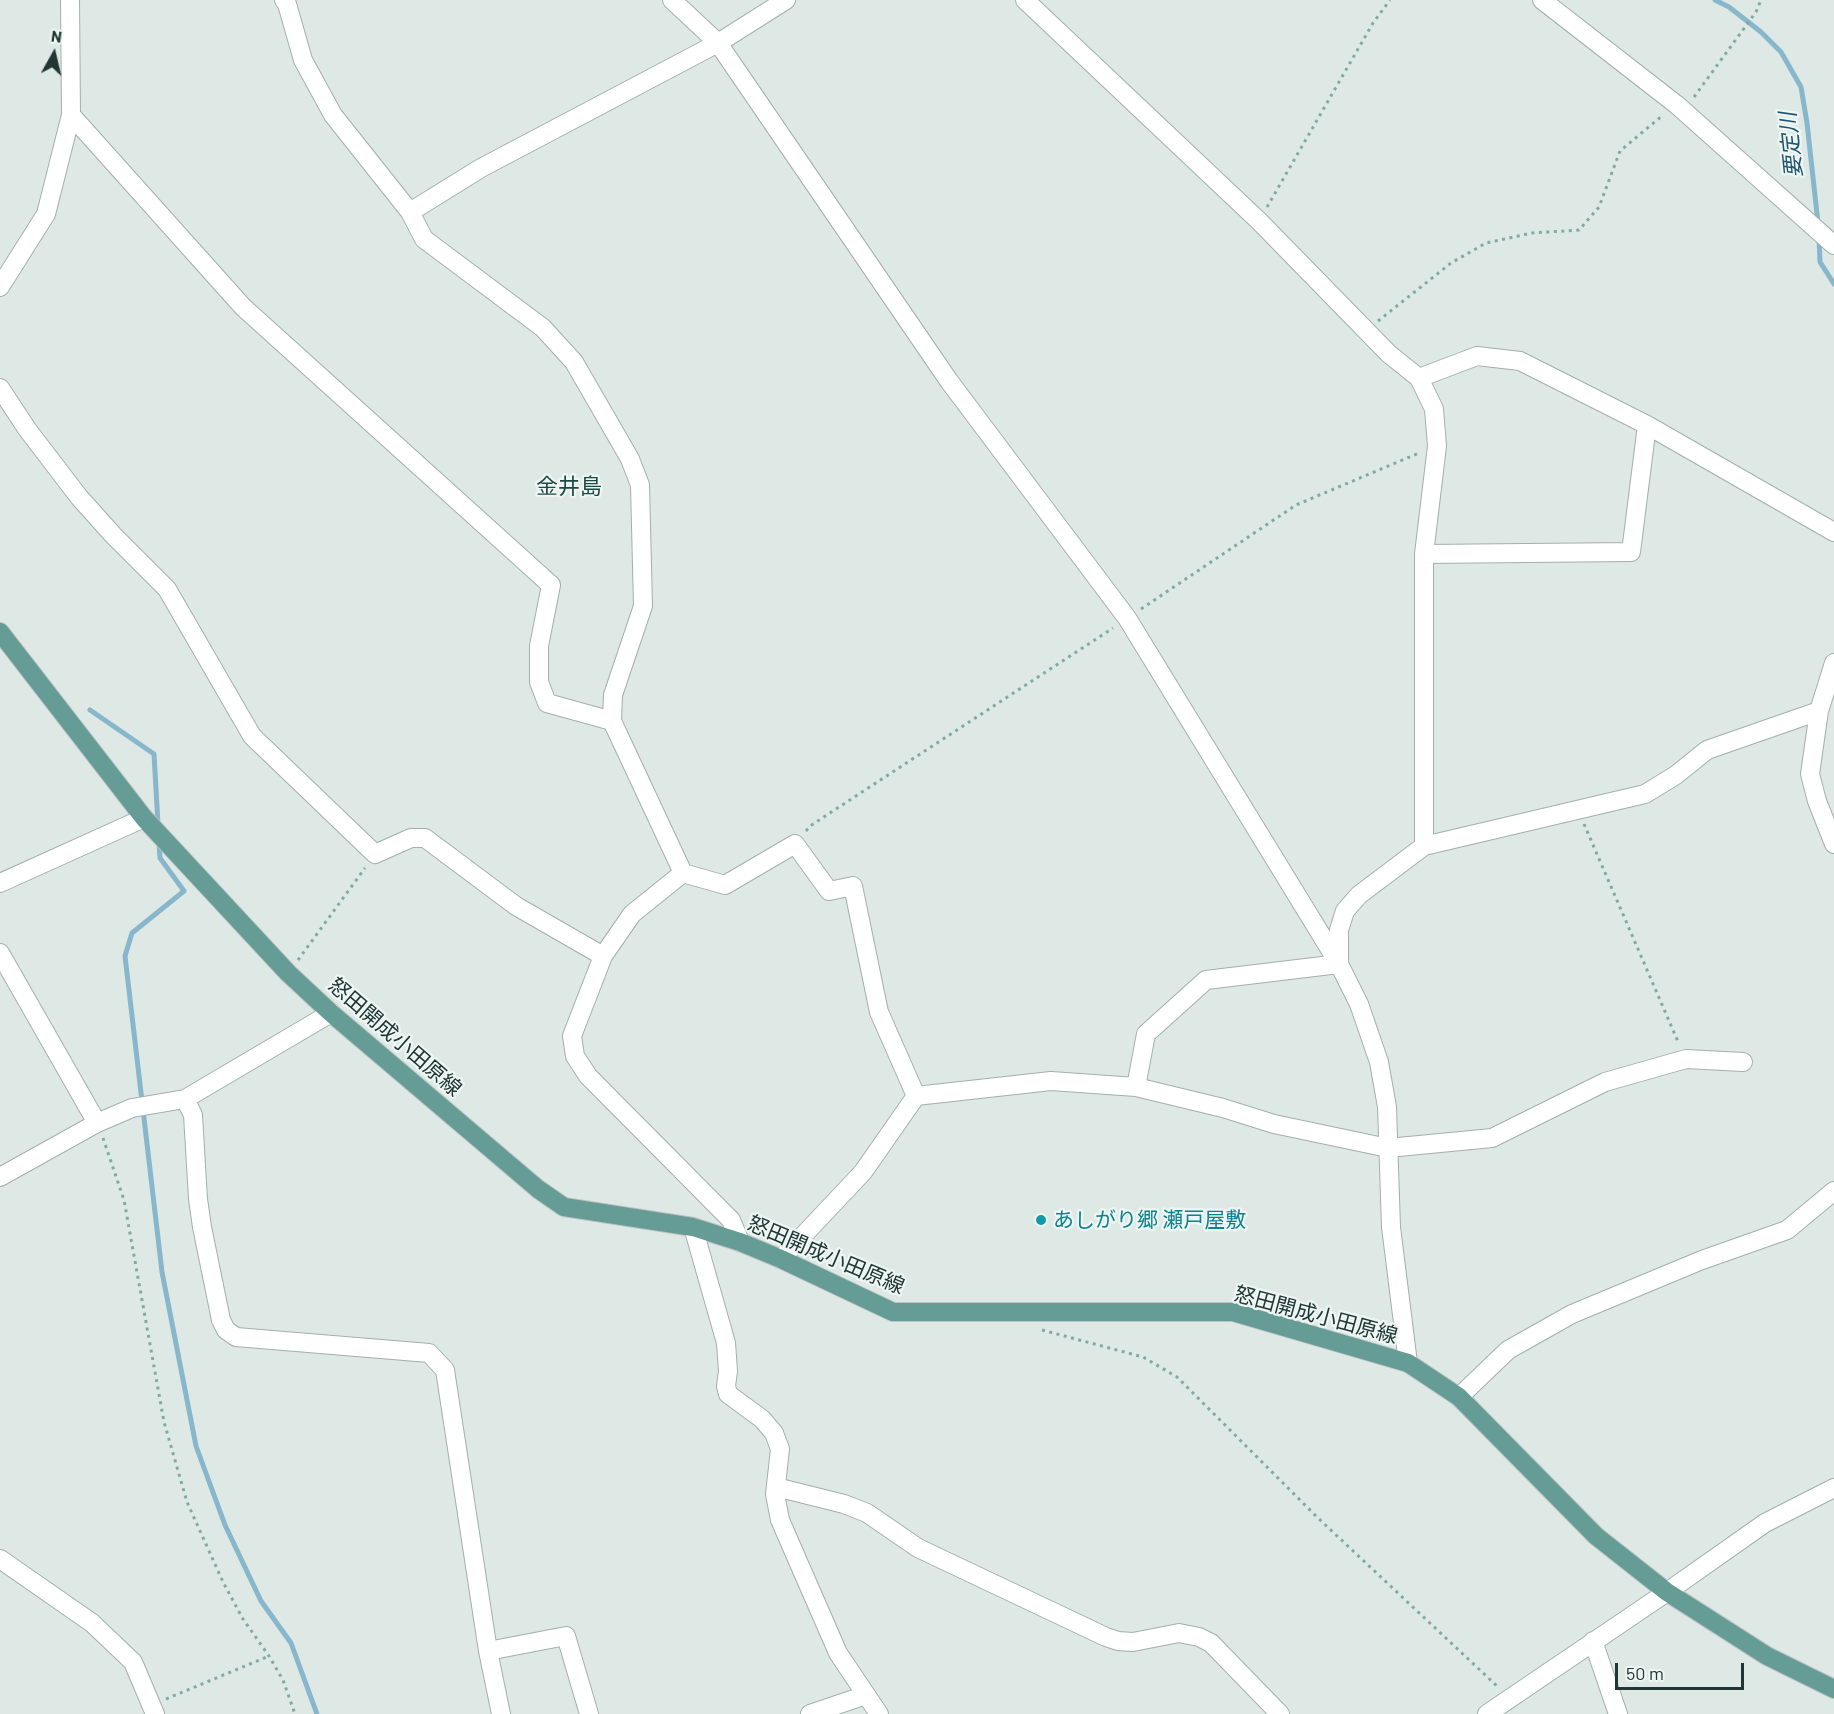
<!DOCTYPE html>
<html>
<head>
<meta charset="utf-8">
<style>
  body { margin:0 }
  #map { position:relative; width:1834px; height:1714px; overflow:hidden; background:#dee9e6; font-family:Barlow,sans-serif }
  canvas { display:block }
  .north { position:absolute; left:24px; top:24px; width:60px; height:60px; -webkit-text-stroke:4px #eef6f3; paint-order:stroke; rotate:8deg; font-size:16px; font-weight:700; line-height:24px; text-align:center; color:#213735 }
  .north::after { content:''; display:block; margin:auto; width:21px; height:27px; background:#213735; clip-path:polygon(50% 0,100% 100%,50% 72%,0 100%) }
  .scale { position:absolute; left:1615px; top:1663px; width:129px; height:27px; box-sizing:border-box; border:3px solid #213735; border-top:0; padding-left:8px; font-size:18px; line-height:21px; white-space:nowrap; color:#213735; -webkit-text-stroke:4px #eef6f3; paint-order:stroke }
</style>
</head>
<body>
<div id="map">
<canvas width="1834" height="1714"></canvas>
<div class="north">N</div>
<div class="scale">50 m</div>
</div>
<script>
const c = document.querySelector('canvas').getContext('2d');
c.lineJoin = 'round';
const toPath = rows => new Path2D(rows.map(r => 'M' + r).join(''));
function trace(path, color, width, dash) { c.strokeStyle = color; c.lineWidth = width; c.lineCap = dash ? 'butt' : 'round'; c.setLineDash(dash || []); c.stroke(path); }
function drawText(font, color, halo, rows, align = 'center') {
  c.font = font + ' Barlow,"Noto Sans JP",sans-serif'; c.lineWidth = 4.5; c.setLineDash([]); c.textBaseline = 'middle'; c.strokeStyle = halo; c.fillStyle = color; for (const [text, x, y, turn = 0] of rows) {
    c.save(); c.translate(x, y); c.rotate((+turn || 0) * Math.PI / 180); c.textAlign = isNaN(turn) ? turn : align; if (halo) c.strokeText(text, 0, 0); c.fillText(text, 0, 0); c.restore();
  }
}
trace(toPath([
  [1715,0,1729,7,1761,32,1781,52,1801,87,1807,123,1818,223],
  [1819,238,1820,262,1834,284],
  [90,710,154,754,158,824],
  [159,843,160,858,184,891,132,933,125,956,162,1272,196,1446,225,1525,261,1601,291,1643,317,1714]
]), '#88b6cb', 5);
const minor = toPath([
  [284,0,287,4,303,60,333,115,410,212,424,239,543,328,574,362,630,459,640,485,643,606,613,695,612,721,683,873,725,885,795,844,829,891,853,886,879,1012,916,1096],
  [672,0,718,43,949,381,1127,618,1339,964,1359,1004,1379,1062,1387,1107,1391,1227,1408,1363],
  [1025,0,1259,221,1389,354,1419,378,1434,409,1437,446,1424,554,1424,846],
  [1542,0,1677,105,1834,245],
  [71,115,243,307,551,585,539,646,539,682,547,703,612,721],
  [410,212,481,168,718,43,786,0],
  [0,287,46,214,71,115,70,0],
  [1419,378,1477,356,1520,361,1647,425,1834,532],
  [0,388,27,429,79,497,113,535,167,589,252,736,375,854,411,838,425,838,516,906,603,956],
  [1424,554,1631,552,1647,425],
  [1834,663,1819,711,1810,774,1817,801,1834,844],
  [683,873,632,914,603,956,572,1036,575,1056,588,1076,731,1220,740,1242],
  [0,883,144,818],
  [0,953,97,1123],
  [1339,964,1339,930,1345,911,1359,895,1424,846,1645,794,1676,775,1707,750,1819,711],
  [1136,1087,1223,1108,1274,1124,1388,1148,1492,1138,1605,1082,1686,1059,1743,1062],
  [185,1099,193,1115,198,1199,202,1227,221,1320,226,1330,236,1337,429,1353,445,1370,488,1651,501,1714],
  [0,1177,97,1123,132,1108,185,1099,331,1013],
  [693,1227,726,1343,728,1371,726,1386,728,1394,762,1419,774,1433,780,1449,775,1494,780,1520,838,1653,879,1714],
  [781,1259,863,1172,916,1096,1051,1081,1136,1087,1146,1034,1206,980,1339,964],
  [1459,1397,1508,1350,1572,1314,1702,1260,1787,1230,1834,1191],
  [776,1487,844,1504,867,1513,918,1548,1106,1637,1118,1641,1133,1642,1179,1633,1199,1637,1211,1643,1280,1714],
  [0,1559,92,1623,133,1662,155,1714],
  [1593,1641,1618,1714],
  [488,1651,566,1636,589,1714],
  [810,1714,866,1695],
  [1487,1714,1667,1592,1765,1523,1834,1488]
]);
const major = toPath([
  [0,632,144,818,288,973,331,1013,538,1189,564,1207,693,1227,740,1242,781,1259,893,1312,1233,1312,1408,1363,1459,1397,1596,1536,1667,1592,1767,1656,1834,1689]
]);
trace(minor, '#a2b0ad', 20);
trace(major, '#bcc3c2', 20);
trace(toPath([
  [1694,97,1756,12,1761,0],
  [1267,207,1373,23,1390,0],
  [1378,321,1451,263,1486,243,1532,233,1579,230,1599,207,1620,151,1663,115],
  [1141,609,1296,505,1419,453],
  [1584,824,1679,1044],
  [806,831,810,826,1113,628],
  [298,960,365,868],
  [103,1138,124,1200,164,1422,187,1502,223,1582,243,1619,269,1656,283,1680,295,1714],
  [1042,1330,1143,1357,1177,1377,1318,1518,1498,1687],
  [166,1699,269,1656]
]), '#80aba4', 3, [3, 4.5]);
trace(minor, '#fff', 18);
trace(major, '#659c96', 18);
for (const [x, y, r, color] of [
  [1041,1220,6,"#0f9aa8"]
]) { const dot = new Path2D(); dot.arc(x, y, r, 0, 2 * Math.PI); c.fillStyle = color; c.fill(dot); trace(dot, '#eef6f3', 2); }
drawText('21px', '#213735', '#eef6f3', [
  ["怒田開成小田原線",395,1037,41],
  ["怒田開成小田原線",826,1255,23],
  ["怒田開成小田原線",1316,1315,15]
]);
drawText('21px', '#0d838f', '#eef6f3', [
  ["あしがり郷 瀬戸屋敷",1053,1220]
], 'left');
drawText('italic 22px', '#1f556f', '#eef6f3', [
  ["要定川",1791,145,-96]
]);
drawText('22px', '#1e4844', '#eef6f3', [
  ["金井島",569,487]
]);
</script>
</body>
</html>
